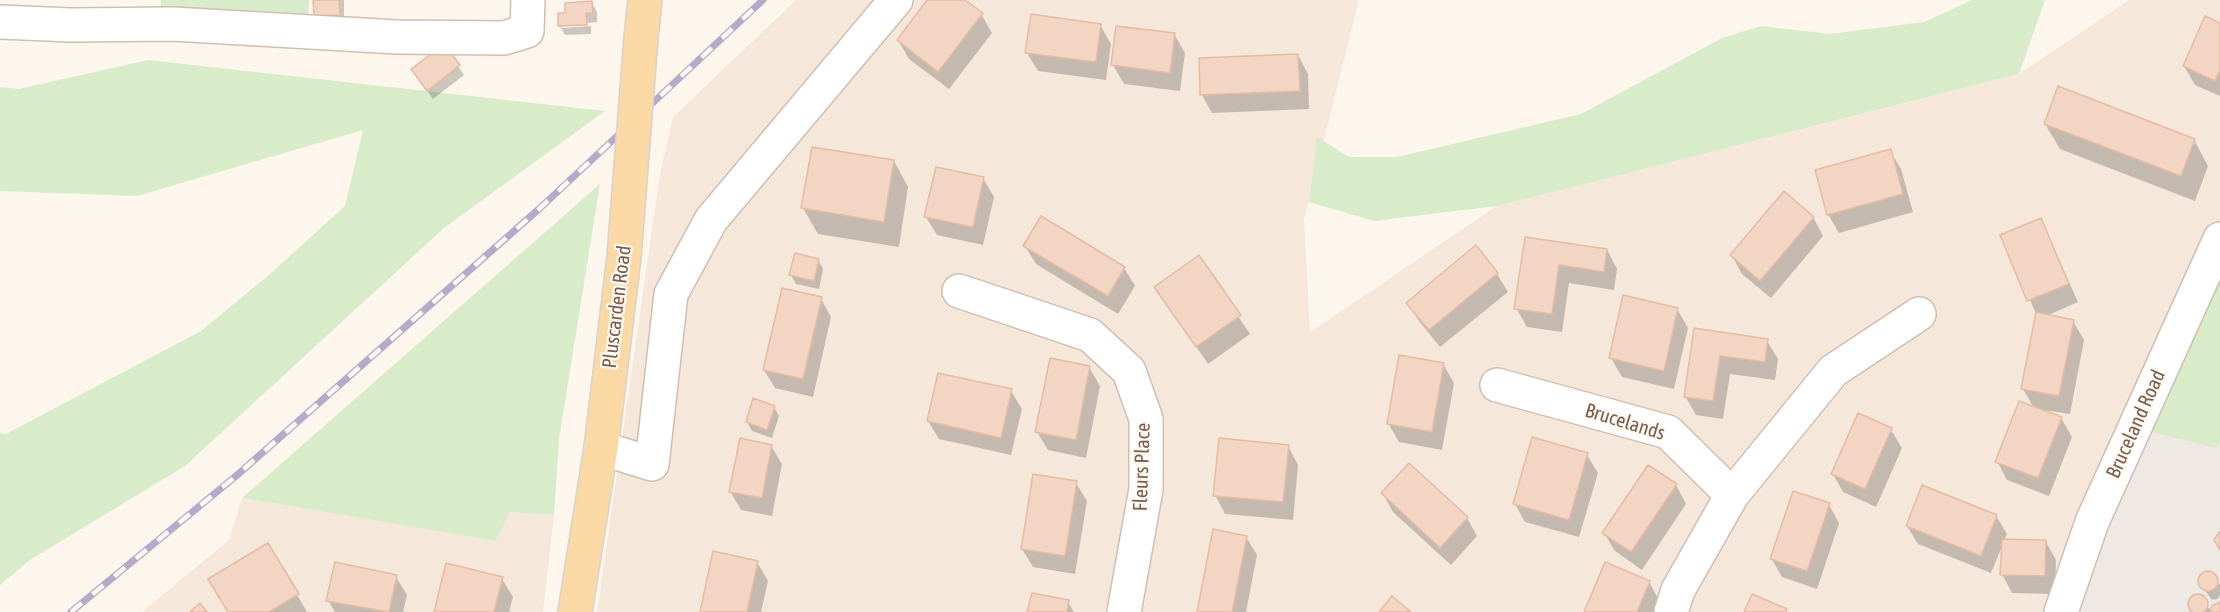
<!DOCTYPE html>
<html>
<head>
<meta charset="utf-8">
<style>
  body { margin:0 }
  canvas { display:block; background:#fdf6ec }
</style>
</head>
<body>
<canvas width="2220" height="612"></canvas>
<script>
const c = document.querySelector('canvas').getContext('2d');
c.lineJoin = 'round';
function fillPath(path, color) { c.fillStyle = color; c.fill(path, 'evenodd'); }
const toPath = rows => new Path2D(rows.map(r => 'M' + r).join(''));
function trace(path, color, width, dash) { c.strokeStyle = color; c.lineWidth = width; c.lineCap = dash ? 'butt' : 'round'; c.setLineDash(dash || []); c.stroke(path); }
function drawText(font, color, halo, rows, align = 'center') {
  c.font = font + ' "Asap Condensed",sans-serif'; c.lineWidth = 4.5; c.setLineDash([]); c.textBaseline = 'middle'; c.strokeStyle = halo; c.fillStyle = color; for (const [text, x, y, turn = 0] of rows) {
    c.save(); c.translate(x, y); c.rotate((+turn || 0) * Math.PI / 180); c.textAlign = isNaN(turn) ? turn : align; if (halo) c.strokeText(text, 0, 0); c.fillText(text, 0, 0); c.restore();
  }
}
fillPath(toPath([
  [796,0,1359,0,1304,220,1310,332,1497,206,2019,74,2129,0,2220,0,2220,239,2060,612,597,612,660,174,673,117],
  [242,498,496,541,508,512,554,515,543,612,142,612,229,540]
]), '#f5e8da');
fillPath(toPath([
  [2220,239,2220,612,2061,612]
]), '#efe9e4');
fillPath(toPath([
  [161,0,309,0,308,21,160,13],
  [1972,0,2045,0,2019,74,1497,206,1374,221,1309,202,1317,137,1349,157,1397,157,1581,114,1722,38,1761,26,1830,34,1924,22],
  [148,60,605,111,444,228,185,466,30,560,0,585,0,433,6,434,201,331,270,274,345,206,363,130,137,196,0,191,0,87,19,89],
  [600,184,559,439,554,515,509,512,496,541,242,498],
  [2220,253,2220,441,2216,448,2149,431]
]), '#d8ecc9');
fillPath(toPath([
  [315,0,344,0,344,24,315,16],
  [929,0,963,0,981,14,992,33,949,89,909,59,898,40],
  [592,3,597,12,597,22,562,25,562,28,591,26,591,34,565,35,560,26,567,15],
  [1100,25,1111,44,1106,80,1038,71,1027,53],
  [2220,25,2220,96,2195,85,2184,66],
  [1174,34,1185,53,1180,91,1124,84,1113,65],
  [444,46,464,75,433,99,413,70],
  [1298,55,1308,74,1309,109,1212,113,1202,95],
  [2045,124,2194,140,2208,166,2195,201,2060,149],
  [1890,151,1901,169,1913,212,1839,233,1828,214],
  [894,161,908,187,899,247,818,234,803,208],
  [983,178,994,197,983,245,937,235,926,217],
  [1813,217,1823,236,1771,298,1742,274,1732,256],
  [2041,220,2078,302,2046,316,2073,321,2084,340,2070,414,2037,409,2061,418,2072,437,2049,496,2007,480,1997,461,2034,408,2023,389,2037,316,2002,236],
  [1526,238,1607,250,1617,269,1614,290,1569,283,1562,332,1527,327,1516,308],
  [1025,246,1124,268,1135,286,1118,314,1036,264],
  [1198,257,1250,334,1208,364,1156,287],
  [818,260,823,269,819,289,796,284,791,275],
  [1497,274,1508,292,1440,347,1419,321,1408,303],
  [821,299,831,317,813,397,775,388,764,370],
  [1677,309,1688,328,1674,389,1622,377,1611,358],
  [1695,330,1767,341,1778,359,1775,380,1730,374,1723,419,1696,415,1685,396],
  [1443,364,1454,383,1442,450,1399,442,1388,423],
  [1089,367,1100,386,1086,458,1048,450,1037,432],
  [1011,391,1022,409,1011,455,939,439,928,421],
  [774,407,779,416,772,438,752,431,747,422],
  [1859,415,1891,430,1902,448,1876,507,1843,492,1833,474],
  [771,446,782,464,772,516,741,510,730,491],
  [1288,446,1298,465,1293,520,1225,514,1215,495],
  [1587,455,1598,473,1579,537,1525,522,1515,504],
  [1076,483,1087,501,1075,574,1033,567,1022,549],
  [1676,485,1686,504,1642,570,1615,551,1604,533],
  [1383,494,1467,518,1477,536,1451,565,1393,512],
  [1829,505,1839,523,1817,589,1782,577,1771,558],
  [1996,516,2007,534,2004,541,2046,542,2056,560,2055,594,2012,593,2002,574,2003,544,1991,573,1918,544,1907,526],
  [1246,537,1257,555,1246,612,1199,612],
  [268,545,307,612,229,612],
  [757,562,768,581,761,612,701,612],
  [2209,573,2220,585,2220,596,2217,599,2212,600,2200,584,2200,578],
  [396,577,407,595,403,612,335,612,328,600],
  [502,579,513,597,509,612,436,612],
  [1649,582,1659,600,1654,612,1585,612],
  [2199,596,2212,612,2220,604,2220,612,2193,612,2191,601],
  [1068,602,1074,612,1029,612]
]), '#0003');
const building = toPath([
  [313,0,339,0,340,15,314,16,313,0],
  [927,0,965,0,983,13,938,72,897,40,927,0],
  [592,1,593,13,586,13,587,25,558,26,558,13,565,13,565,3,592,1],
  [1031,14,1101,24,1096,62,1025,53,1031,14],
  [2205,16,2220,23,2220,70,2215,81,2183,66,2205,16],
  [1116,26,1175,33,1170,73,1111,65,1116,26],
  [444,44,460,65,427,91,411,69,444,44],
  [1298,54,1300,91,1200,95,1199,58,1298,54],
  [2058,86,2195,139,2181,176,2044,124,2058,86],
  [812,147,894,160,884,222,801,208,812,147],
  [1891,149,1903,194,1827,215,1815,170,1891,149],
  [936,167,984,177,973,227,924,217,936,167],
  [1784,191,1814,217,1760,281,1730,255,1784,191],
  [1041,216,1125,267,1108,296,1023,246,1041,216],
  [2041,218,2069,284,2027,301,2000,235,2041,218],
  [1525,237,1607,249,1604,272,1559,265,1552,314,1514,309,1525,237],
  [1476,245,1498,273,1429,330,1406,303,1476,245],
  [795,253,819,259,814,281,789,275,795,253],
  [1199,255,1241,315,1196,347,1154,287,1199,255],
  [782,288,822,297,803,379,763,370,782,288],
  [1623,295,1678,308,1664,371,1609,358,1623,295],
  [2036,312,2074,320,2059,396,2021,389,2036,312],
  [1694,328,1768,339,1765,362,1720,356,1713,401,1684,397,1694,328],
  [1399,355,1444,363,1432,432,1387,424,1399,355],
  [1050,358,1090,366,1076,440,1035,432,1050,358],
  [938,373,1012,389,1001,438,927,421,938,373],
  [753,398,775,406,767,430,746,422,753,398],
  [2019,401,2062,417,2038,478,1995,462,2019,401],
  [1858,413,1892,428,1865,489,1831,474,1858,413],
  [1532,437,1588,453,1569,520,1513,504,1532,437],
  [740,438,772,445,762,498,729,492,740,438],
  [1219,438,1289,445,1283,502,1213,496,1219,438],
  [1409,463,1468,517,1440,548,1381,493,1409,463],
  [1648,465,1677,484,1631,552,1602,533,1648,465],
  [1033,474,1077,481,1065,556,1021,549,1033,474],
  [1922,485,1997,515,1981,556,1906,526,1922,485],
  [1793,491,1830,503,1807,571,1770,559,1793,491],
  [1213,529,1247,536,1232,612,1197,612,1213,529],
  [2219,532,2220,532,2220,550,2214,540,2219,532],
  [2002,539,2046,540,2045,576,2000,575,2002,539],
  [268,543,299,594,269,612,228,612,208,579,268,543],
  [713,551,758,561,747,612,700,612,713,551],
  [335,562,397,575,389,612,326,601,335,562],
  [1605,562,1650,581,1637,612,1584,612,1605,562],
  [446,563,503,577,494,612,434,612,446,563],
  '2198 581a10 10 0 1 1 20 0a10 10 0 1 1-20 0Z',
  [1032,593,1069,600,1067,612,1027,612,1032,593],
  [1752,594,1787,609,1786,612,1744,612,1752,594],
  '2188 604a10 10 0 1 1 20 0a10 10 0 1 1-20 0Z',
  [1392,596,1411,612,1379,612,1392,596],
  [2220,602,2220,612,2210,612,2212,606,2220,602],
  [200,603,207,612,190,612,200,603]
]);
fillPath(building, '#f3d5c3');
trace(building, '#e6bba3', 1.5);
const minor = toPath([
  [0,22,71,25,173,24,397,37,504,38,527,31,528,0],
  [959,291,1090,335,1129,371,1146,419,1146,489,1124,612],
  [1497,385,1668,432,1732,495],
  [601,448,652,464,671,294,711,220,896,0],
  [1671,612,1678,590,1732,495,1833,371,1919,314],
  [2061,612,2092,522,2220,239]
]);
const major = toPath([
  [641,38,645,0],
  [575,612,601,448,624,257]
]);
trace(minor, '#d1beb0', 36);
trace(major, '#dad1cd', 36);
trace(minor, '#fff', 33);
trace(major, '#fbd9a5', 33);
const rail = toPath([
  [71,612,236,476,539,209,763,0]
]);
trace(rail, '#b9a8c9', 7);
trace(rail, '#fffaf3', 4.5, [14]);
const majorBridge = toPath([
  [624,257,641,38]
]);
trace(majorBridge, '#dad1cd', 36, []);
trace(majorBridge, '#fbd9a5', 33);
drawText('20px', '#7a5c4d', '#fffaf3', [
  ["Pluscarden Road",617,307,-83],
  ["Brucelands",1625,422,17],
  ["Bruceland Road",2136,424,-66],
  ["Fleurs Place",1142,467,-88]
]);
</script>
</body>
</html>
